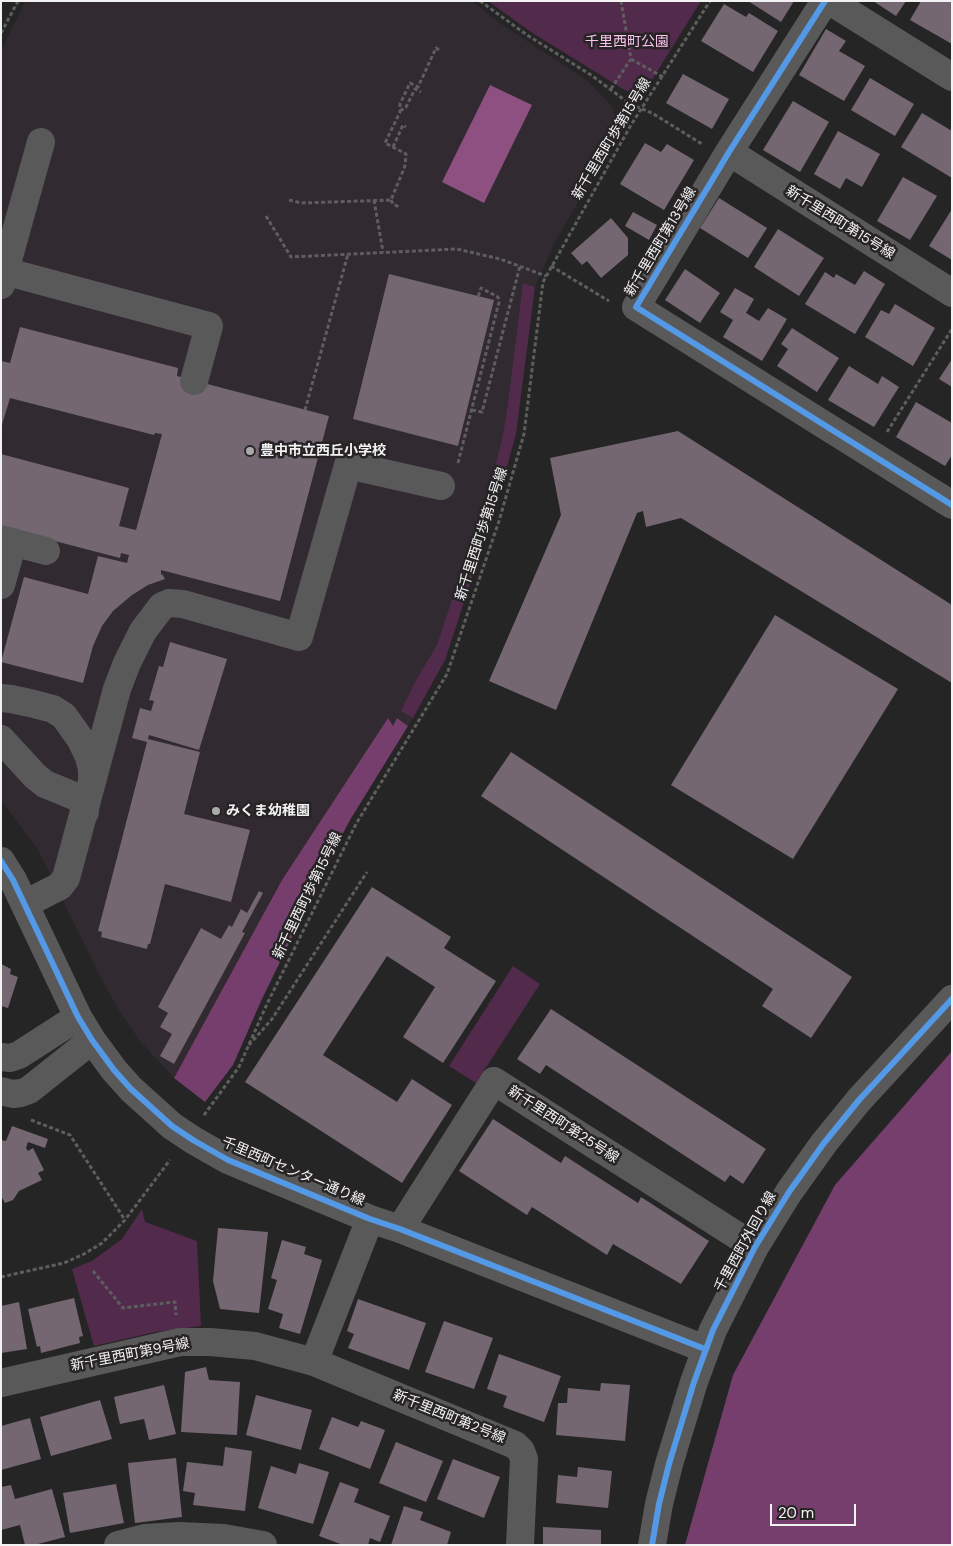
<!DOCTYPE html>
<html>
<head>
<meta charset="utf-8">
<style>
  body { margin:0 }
  #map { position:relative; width:953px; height:1546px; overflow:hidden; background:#262526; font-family:"DM Sans",sans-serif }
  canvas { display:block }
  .frame { position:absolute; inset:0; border:2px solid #f3f2f3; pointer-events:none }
  .scale { position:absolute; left:770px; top:1504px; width:86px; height:22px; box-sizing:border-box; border:2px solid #f3f2f3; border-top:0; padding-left:6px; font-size:15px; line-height:18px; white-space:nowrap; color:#f3f2f3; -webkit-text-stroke:4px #272426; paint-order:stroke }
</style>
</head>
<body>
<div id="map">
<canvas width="953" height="1546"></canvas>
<div class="frame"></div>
<div class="scale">20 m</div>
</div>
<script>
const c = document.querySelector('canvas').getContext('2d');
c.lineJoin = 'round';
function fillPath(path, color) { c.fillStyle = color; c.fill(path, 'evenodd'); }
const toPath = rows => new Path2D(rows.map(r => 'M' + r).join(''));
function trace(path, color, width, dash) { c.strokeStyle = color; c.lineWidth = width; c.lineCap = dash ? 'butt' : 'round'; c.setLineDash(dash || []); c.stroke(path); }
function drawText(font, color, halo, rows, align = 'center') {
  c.font = font + ' "DM Sans","Noto Sans JP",sans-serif'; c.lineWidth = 5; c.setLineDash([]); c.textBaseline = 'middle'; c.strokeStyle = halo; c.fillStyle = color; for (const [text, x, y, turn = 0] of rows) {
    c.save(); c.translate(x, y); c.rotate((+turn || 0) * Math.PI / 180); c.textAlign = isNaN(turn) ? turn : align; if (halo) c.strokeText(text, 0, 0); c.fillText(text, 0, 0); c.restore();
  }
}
fillPath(toPath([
  [26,1,472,1,498,22,588,81,611,105,614,112,616,121,612,144,555,242,535,287,523,284,507,410,503,434,495,468,437,645,416,680,402,710,413,718,408,726,397,718,393,727,388,718,282,880,174,1078,140,1041,120,1012,103,982,38,850,1,800,1,54,7,38]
]), '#312a30');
fillPath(toPath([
  [488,1,701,1,645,91,635,94,623,89,531,32],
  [523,283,535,287,516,434,498,499,445,660,413,718,401,711,416,680,437,645,495,468,503,434,507,410],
  [513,966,540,984,476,1083,449,1066],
  [142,1209,145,1222,197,1241,201,1326,155,1332,94,1346,72,1269,92,1261,122,1239]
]), '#522a4b');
fillPath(toPath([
  [388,718,393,726,397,718,408,726,350,820,337,845,261,1001,233,1065,205,1102,174,1078,282,880],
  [952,1051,952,1545,685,1545,733,1375,835,1185]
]), '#763e6c');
fillPath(toPath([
  [490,85,532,105,484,203,442,182]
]), '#8d5081');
fillPath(toPath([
  [748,1,794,1,781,22],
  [873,1,906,1,896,16],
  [921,1,952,1,952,44,910,20],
  [724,4,746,17,749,13,778,31,753,72,701,41],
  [826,29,846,41,839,51,865,66,844,101,799,75],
  [683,74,729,99,712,129,666,103],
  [870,78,914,104,895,136,851,110],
  [793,101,829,122,800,172,763,150],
  [922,113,952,131,952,178,901,147],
  [838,131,880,154,862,187,846,178,840,189,814,174],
  [645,143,661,152,667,144,694,160,664,210,620,184],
  [903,177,937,196,910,240,877,221],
  [719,198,767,228,748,258,700,228],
  [952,209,952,260,929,246],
  [633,212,657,225,649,240,625,226],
  [611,218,628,238,628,255,601,278,587,261,582,265,571,253],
  [778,229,824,258,799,296,754,267],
  [685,269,720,293,700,323,665,300],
  [864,271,885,284,855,334,805,304,825,272,834,278,836,274,855,285],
  [389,274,494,300,458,446,353,419],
  [735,288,754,299,746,313,759,321,768,308,787,319,762,361,723,337,733,320,720,312],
  [895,304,935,328,913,366,865,337,881,310,889,314],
  [20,327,178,368,177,376,329,416,280,601,161,570,161,575,162,574,165,579,148,585,132,595,113,611,102,626,93,646,83,683,1,662,24,577,88,594,98,556,127,563,129,555,121,553,120,558,1,527,1,454,129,488,119,526,136,530,162,434,155,433,154,435,10,398,1,428,1,361,10,363],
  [792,328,839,358,817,392,777,366,788,349,781,344],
  [952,359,952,387,939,379],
  [849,366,878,384,882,376,899,387,874,427,828,400],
  [916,402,952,423,952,455,945,466,896,437],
  [678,431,952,605,952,683,681,518,646,527,643,511,637,513,556,710,489,681,561,515,550,458],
  [775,615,898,689,793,859,671,785],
  [170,642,227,659,199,750,149,735,148,739,200,752,184,814,250,830,231,902,165,884,150,944,148,944,147,949,101,937,102,932,98,931,147,742,132,738,140,708,151,711,154,701,149,700,159,666,163,667],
  [511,752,852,977,811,1038,762,1006,773,989,481,796],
  [372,887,451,937,444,948,496,981,443,1063,403,1037,435,987,387,956,323,1055,397,1102,412,1079,452,1105,402,1183,245,1082],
  [259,891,263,893,242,932,245,933,174,1064,160,1056,172,1034,160,1027,168,1013,158,1007,201,928,221,939,229,925,232,927,241,909,247,913],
  [1,964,11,969,10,974,18,977,8,1008,1,1006],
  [551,1009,766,1149,743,1184,730,1175,725,1182,546,1065,540,1074,517,1059],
  [493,1119,561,1163,565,1156,638,1203,641,1197,709,1241,681,1284,613,1244,607,1255,532,1207,527,1215,459,1171],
  [12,1126,48,1139,45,1148,28,1142,26,1148,28,1151,33,1148,44,1170,38,1173,42,1180,19,1191,13,1200,5,1203,1,1196,1,1140,6,1141],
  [218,1228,268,1232,259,1313,220,1309,213,1281],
  [282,1240,306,1247,304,1254,322,1260,300,1334,279,1328,283,1314,268,1309,277,1280,271,1278],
  [74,1298,83,1336,79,1337,80,1343,41,1353,40,1346,37,1347,28,1309],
  [358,1299,426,1323,409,1370,348,1348,354,1334,347,1331],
  [19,1302,27,1349,1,1353,1,1306],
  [444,1321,493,1338,474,1389,425,1372],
  [499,1354,561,1376,544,1422,503,1407,507,1396,487,1389],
  [206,1367,209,1380,240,1382,237,1435,181,1432,185,1372],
  [601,1383,630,1385,625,1441,556,1435,558,1403,567,1403,568,1388,600,1391],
  [164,1385,176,1434,149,1440,144,1419,120,1424,114,1397],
  [256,1395,312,1410,301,1450,246,1435],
  [100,1400,112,1439,51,1456,40,1417],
  [332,1417,358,1427,361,1421,385,1430,370,1469,319,1449],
  [30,1418,41,1459,1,1470,1,1426],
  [396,1442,443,1461,426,1502,379,1483],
  [225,1447,252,1451,245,1511,193,1505,195,1493,183,1491,187,1462,223,1466],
  [176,1458,182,1517,135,1523,128,1463],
  [453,1459,500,1477,484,1518,437,1499],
  [299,1463,329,1472,313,1524,258,1508,271,1466,296,1474],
  [578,1467,612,1471,608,1508,556,1503,558,1475,577,1477],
  [340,1482,359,1489,354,1502,390,1516,380,1542,370,1538,368,1545,343,1545,319,1536],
  [116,1484,124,1523,70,1533,63,1493],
  [11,1485,15,1499,52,1489,65,1537,34,1545,25,1545,20,1525,1,1530,1,1487],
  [404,1506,423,1512,420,1520,451,1532,447,1545,391,1545],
  [543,1527,601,1530,601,1545,543,1545]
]), '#756772');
trace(toPath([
  [480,1,527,35,591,75,630,104,652,113,702,144],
  [1,33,18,1],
  [631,59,663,77],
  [611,89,631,59,621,1],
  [400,111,406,107,415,89,421,92],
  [393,147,403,125,406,127],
  [289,200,301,203,391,200,405,166,406,154,385,143,400,112,400,104,410,83,418,87,436,48,439,50],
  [374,200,383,252],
  [391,200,393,204,399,207],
  [266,216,291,257,457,249,500,259,546,276],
  [551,266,609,301],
  [305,410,348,254],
  [472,410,482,412,520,266],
  [887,432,952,329],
  [458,463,499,302,498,297,481,288,478,297],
  [249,1045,272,1019,367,872],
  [204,1115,239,1067,267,1004,356,824,447,674,499,521,524,434,543,282,631,125,710,1],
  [31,1120,70,1135,125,1220],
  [93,1271,123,1308,175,1302,176,1315],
  [1,1277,64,1263,84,1254,102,1243,125,1220,170,1160]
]), '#5f5e5f', 3, [4, 2.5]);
trace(toPath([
  [825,1,729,152,636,307,952,505],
  [830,1,952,77],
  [729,152,952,293],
  [4,271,209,326,194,381],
  [1,285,41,142],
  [1,539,46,551],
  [1,585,13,542],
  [1,698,11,699,30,703,53,709,64,716,81,740,89,757,92,769,92,778],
  [1,739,35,776,45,784,79,798,83,804,85,812],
  [1,861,13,880,78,1017,92,1040,114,1070,131,1089,172,1126,193,1140,228,1160,370,1219,400,1229,705,1349],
  [25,904,60,886,66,878,117,689,127,663,143,631,162,606,169,603,183,604,299,637,348,465,441,486],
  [1,1057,10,1058,19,1055,78,1017],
  [1,1091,13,1094,21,1093,29,1090,92,1040],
  [400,1229,494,1081,755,1247],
  [314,1362,515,1445,521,1451,524,1459,520,1545],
  [1,1383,180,1342,210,1342,255,1346,314,1362,370,1219],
  [118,1545,145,1538,179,1536,224,1538,263,1545],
  [652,1545,659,1504,669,1464,694,1382,713,1330,755,1247,789,1192,824,1143,859,1100,952,999]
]), '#5a595a', 28);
trace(toPath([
  [825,1,729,152,636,307,952,505],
  [1,861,13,880,78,1017,92,1040,114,1070,131,1089,172,1126,193,1140,228,1160,370,1219,400,1229,705,1349],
  [652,1545,659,1504,669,1464,694,1382,713,1330,755,1247,789,1192,824,1143,859,1100,952,999]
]), '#5399e6', 6);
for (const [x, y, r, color] of [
  [250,451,5,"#abaaab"],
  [216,811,5,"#abaaab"]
]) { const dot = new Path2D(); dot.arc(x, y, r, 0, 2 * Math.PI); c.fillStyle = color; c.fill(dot); trace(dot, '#272426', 2); }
drawText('14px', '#fac2ed', '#272426', [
  ["千里西町公園",627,42]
]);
drawText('14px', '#f3f2f3', '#272426', [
  ["新千里西町歩第15号線",612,139,-59],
  ["新千里西町第15号線",840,223,32],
  ["新千里西町第13号線",661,242,-59],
  ["新千里西町歩第15号線",482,534,-72],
  ["新千里西町歩第15号線",308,896,-64],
  ["新千里西町第25号線",563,1125,33],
  ["千里西町センター通り線",293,1172,23],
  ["千里西町外回り線",746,1242,-61],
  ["新千里西町第9号線",130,1355,-11],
  ["新千里西町第2号線",449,1417,22]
]);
drawText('bold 14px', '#f3f2f3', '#272426', [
  ["豊中市立西丘小学校",260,451],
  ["みくま幼稚園",226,811]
], 'left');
</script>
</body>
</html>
